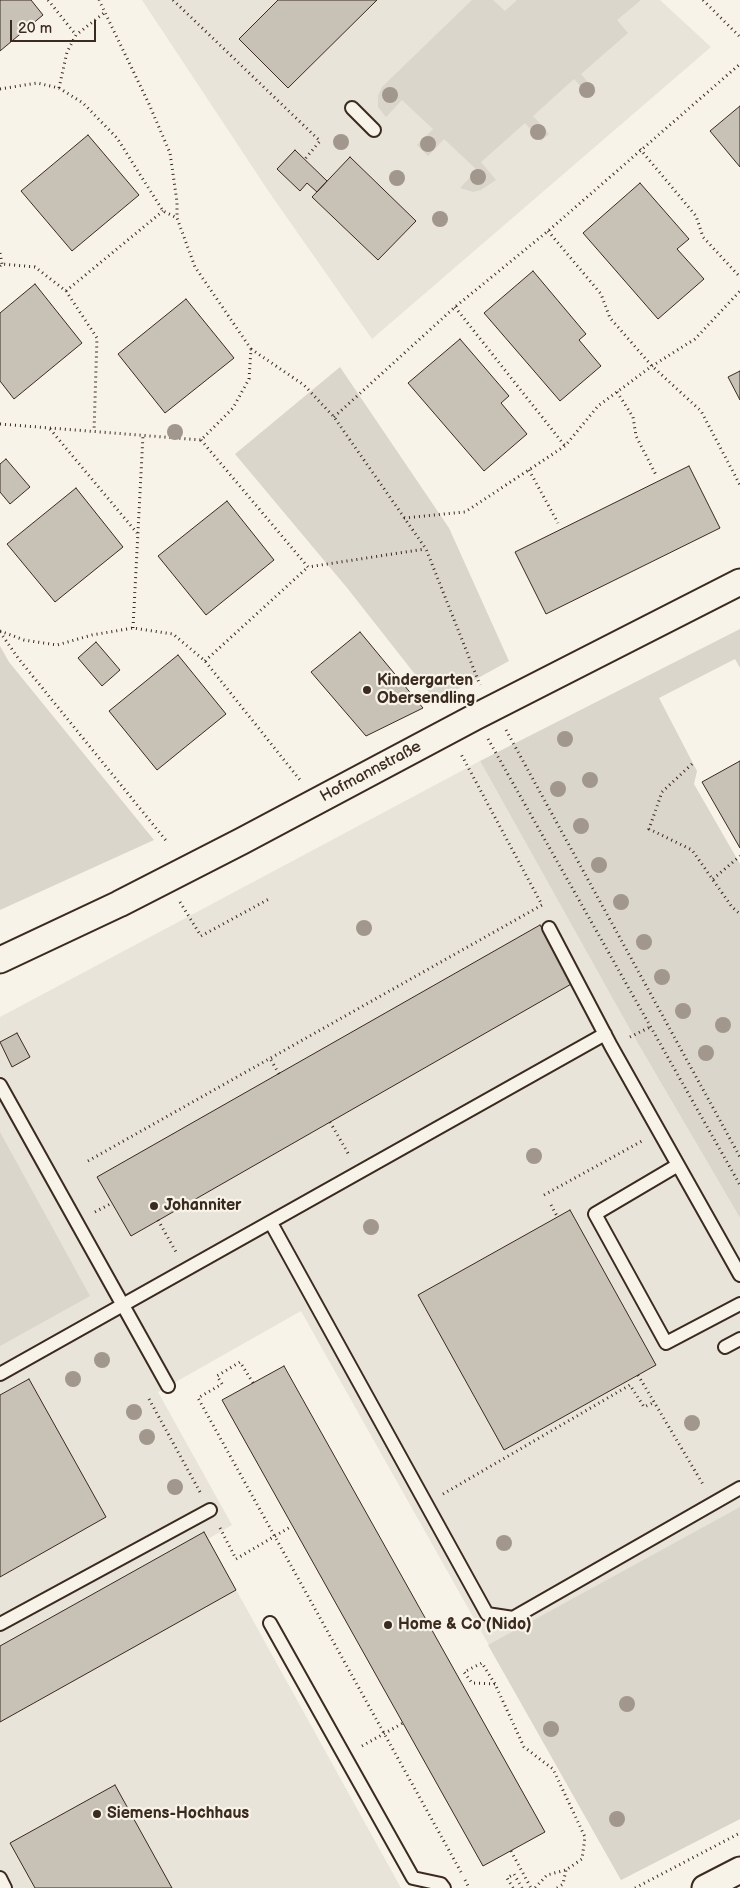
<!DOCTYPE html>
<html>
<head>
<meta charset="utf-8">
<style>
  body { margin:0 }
  #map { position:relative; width:740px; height:1888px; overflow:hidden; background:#f7f3e8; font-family:"Balsamiq Sans",sans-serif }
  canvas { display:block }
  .scale { position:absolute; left:10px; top:20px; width:86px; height:22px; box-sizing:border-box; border:2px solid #3b2a1e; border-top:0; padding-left:6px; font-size:15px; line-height:18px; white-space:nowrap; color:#3b2a1e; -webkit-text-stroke:4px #f7f3e8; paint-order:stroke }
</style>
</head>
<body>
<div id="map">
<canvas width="740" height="1888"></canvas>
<div class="scale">20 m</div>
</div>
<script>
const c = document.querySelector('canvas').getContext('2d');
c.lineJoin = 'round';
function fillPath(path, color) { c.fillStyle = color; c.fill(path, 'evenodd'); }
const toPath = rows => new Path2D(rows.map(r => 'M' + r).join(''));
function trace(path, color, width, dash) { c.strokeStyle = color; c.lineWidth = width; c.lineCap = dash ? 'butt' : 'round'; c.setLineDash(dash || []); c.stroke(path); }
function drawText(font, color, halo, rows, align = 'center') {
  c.font = font + ' "Balsamiq Sans",sans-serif'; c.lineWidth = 4.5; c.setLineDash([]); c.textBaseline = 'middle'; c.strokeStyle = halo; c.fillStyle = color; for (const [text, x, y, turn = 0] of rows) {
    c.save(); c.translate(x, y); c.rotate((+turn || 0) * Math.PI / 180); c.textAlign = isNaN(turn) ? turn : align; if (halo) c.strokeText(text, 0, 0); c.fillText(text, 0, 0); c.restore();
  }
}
fillPath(toPath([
  [142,0,660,0,711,47,372,339,269,192],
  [480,761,633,1035,740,1218,740,1819,621,1880,301,1311,158,1392,232,1525,208,1539,401,1888,0,1888,0,1017]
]), '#e9e4d9');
fillPath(toPath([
  [472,0,493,0,505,11,517,0,641,0,617,20,628,33,581,74,596,92,591,98,574,79,533,116,549,134,541,141,525,123,481,162,496,180,481,190,473,192,460,188,477,170,444,139,428,156,417,145,433,129,402,100,386,117,378,107,378,96,382,87],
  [340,367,449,528,509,661,436,701,348,589,235,454],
  [740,629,740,668,735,659,659,698,697,771,694,784,740,864,740,1218,633,1035,480,761],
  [0,646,9,662,154,840,0,910],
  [0,1132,90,1296,0,1346],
  [740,1507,740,1819,621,1880,488,1645]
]), '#dbd6cb');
const building = toPath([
  [0,0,31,0,43,15,0,51,0,0],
  [278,0,377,0,288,88,239,39,278,0],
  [740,106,740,167,710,131,740,106],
  [88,135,139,195,72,251,21,191,88,135],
  [295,150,327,181,317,192,307,183,300,191,277,169,295,150],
  [350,157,416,221,378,260,312,197,350,157],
  [640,183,689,239,677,249,704,279,658,319,583,233,640,183],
  [533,271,586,334,579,340,601,366,560,401,484,313,533,271],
  [35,284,82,343,14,399,0,381,0,313,35,284],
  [186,299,234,358,165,413,118,354,186,299],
  [460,339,509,396,501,403,527,434,484,471,408,383,460,339],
  [740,371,740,400,728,377,740,371],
  [6,459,30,487,10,504,0,492,0,464,6,459],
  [689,466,720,528,546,614,515,552,689,466],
  [76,488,123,547,55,602,7,544,76,488],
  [227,501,274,560,206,615,158,556,227,501],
  [360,632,423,708,366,736,311,672,360,632],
  [96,642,120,670,102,686,78,658,96,642],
  [178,655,226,714,157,770,109,711,178,655],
  [740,761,740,848,702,782,740,761],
  [540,925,573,983,131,1236,97,1177,540,925],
  [17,1033,30,1057,12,1067,0,1042,17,1033],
  [570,1210,656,1365,504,1450,418,1295,570,1210],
  [284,1366,545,1832,483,1866,222,1400,284,1366],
  [29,1379,106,1517,0,1577,0,1395,29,1379],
  [204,1532,236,1590,0,1722,0,1646,204,1532],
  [115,1785,172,1888,35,1888,10,1843,115,1785]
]);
fillPath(building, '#c8c1b6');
trace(building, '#3b2a1e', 1);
const service = toPath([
  [352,108,374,130],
  [549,928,611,1046,740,1275],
  [0,1085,168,1386],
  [678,1165,595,1214,666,1343,740,1304],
  [271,1223,487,1614,513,1618,740,1488],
  [725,1347,740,1339],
  [0,1374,605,1034],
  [270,1623,413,1878,441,1884,444,1888],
  [0,1624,210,1510],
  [0,1878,5,1888]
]);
const minor = toPath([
  [0,960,119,904,242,841,475,717,740,582],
  [705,1888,740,1870]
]);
trace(service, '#3b2a1e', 16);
trace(minor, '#3b2a1e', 29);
trace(toPath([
  [48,0,76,35],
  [173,0,320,141,305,159],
  [703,0,740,37],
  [59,88,67,52,76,35,104,13],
  [0,89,37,83,59,88,83,103,117,138,163,211,177,218],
  [640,149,696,216,703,237,740,277],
  [548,231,601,294,610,318,652,366,701,411,740,485],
  [0,253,2,264],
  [0,266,2,264,35,267,66,291,97,338,94,431],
  [66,291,163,211],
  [455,307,565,446],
  [251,349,304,385,334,417,426,549,480,685],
  [617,392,633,417,636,436,656,475],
  [334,417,455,307,548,231,740,64],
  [0,424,201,440,233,408,249,379,251,349,195,267,177,218,177,202,170,153,149,104,99,0],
  [50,429,137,533],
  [201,440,308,567,425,549],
  [529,470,558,523],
  [404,518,465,512,565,446,598,406,652,366,695,339,740,291],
  [133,628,143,435],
  [0,631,24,640,57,645,92,635,133,628,173,634,205,661,300,780],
  [0,632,18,658,168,843],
  [205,661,308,567],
  [506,730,740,1157],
  [488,739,740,1185],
  [692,764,662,792,649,829,692,850,732,907,740,914],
  [713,879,740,856],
  [180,902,201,936,269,899],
  [630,1037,650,1027],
  [271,1060,279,1074],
  [330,1122,349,1155],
  [88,1161,542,905,461,754],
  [544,1195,642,1141],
  [551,1205,558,1218],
  [95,1212,112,1203],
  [158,1220,176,1252],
  [638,1375,704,1486],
  [253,1383,240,1362,217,1376,222,1384,198,1398,461,1872],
  [149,1399,200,1492],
  [443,1494,630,1385,644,1407,655,1402],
  [220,1528,236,1559,292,1526],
  [495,1684,472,1683,464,1672,482,1663,495,1684,524,1747,553,1769,585,1837,582,1859,566,1870,547,1875,535,1888],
  [362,1746,403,1723],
  [511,1851,531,1888],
  [465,1880,469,1888],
  [513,1888,507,1878,514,1874,522,1888],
  [557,1888,563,1884,566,1870],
  [635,1888,740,1833]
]), '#3b2a1e', 3, [1, 4]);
trace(service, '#f7f3e8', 12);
trace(minor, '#f7f3e8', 25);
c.fillStyle = '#a1978c';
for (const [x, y] of [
  [587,90],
  [390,95],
  [538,132],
  [341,142],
  [428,144],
  [478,177],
  [397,178],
  [440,219],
  [175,432],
  [565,739],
  [590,780],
  [558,789],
  [581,826],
  [599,865],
  [621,902],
  [364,928],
  [644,942],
  [662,977],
  [683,1011],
  [723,1025],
  [706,1053],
  [534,1156],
  [371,1227],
  [102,1360],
  [73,1379],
  [134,1412],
  [692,1423],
  [147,1437],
  [175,1487],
  [504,1543],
  [627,1704],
  [551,1729],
  [617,1819]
]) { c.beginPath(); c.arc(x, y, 8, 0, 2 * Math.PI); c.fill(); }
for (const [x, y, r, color] of [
  [367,690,5,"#3b2a1e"],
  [154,1206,5,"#3b2a1e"],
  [388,1625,5,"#3b2a1e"],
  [97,1814,5,"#3b2a1e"]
]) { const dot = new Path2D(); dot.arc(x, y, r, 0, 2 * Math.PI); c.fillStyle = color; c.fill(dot); trace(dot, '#f7f3e8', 2); }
drawText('bold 16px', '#3b2a1e', '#f7f3e8', [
  ["Kindergarten",377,681],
  ["Obersendling",377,699],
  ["Johanniter",164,1206],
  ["Home & Co (Nido)",398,1625],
  ["Siemens-Hochhaus",107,1814]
], 'left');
drawText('16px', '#3b2a1e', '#f7f3e8', [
  ["Hofmannstraße",371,772,-28]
]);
</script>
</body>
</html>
